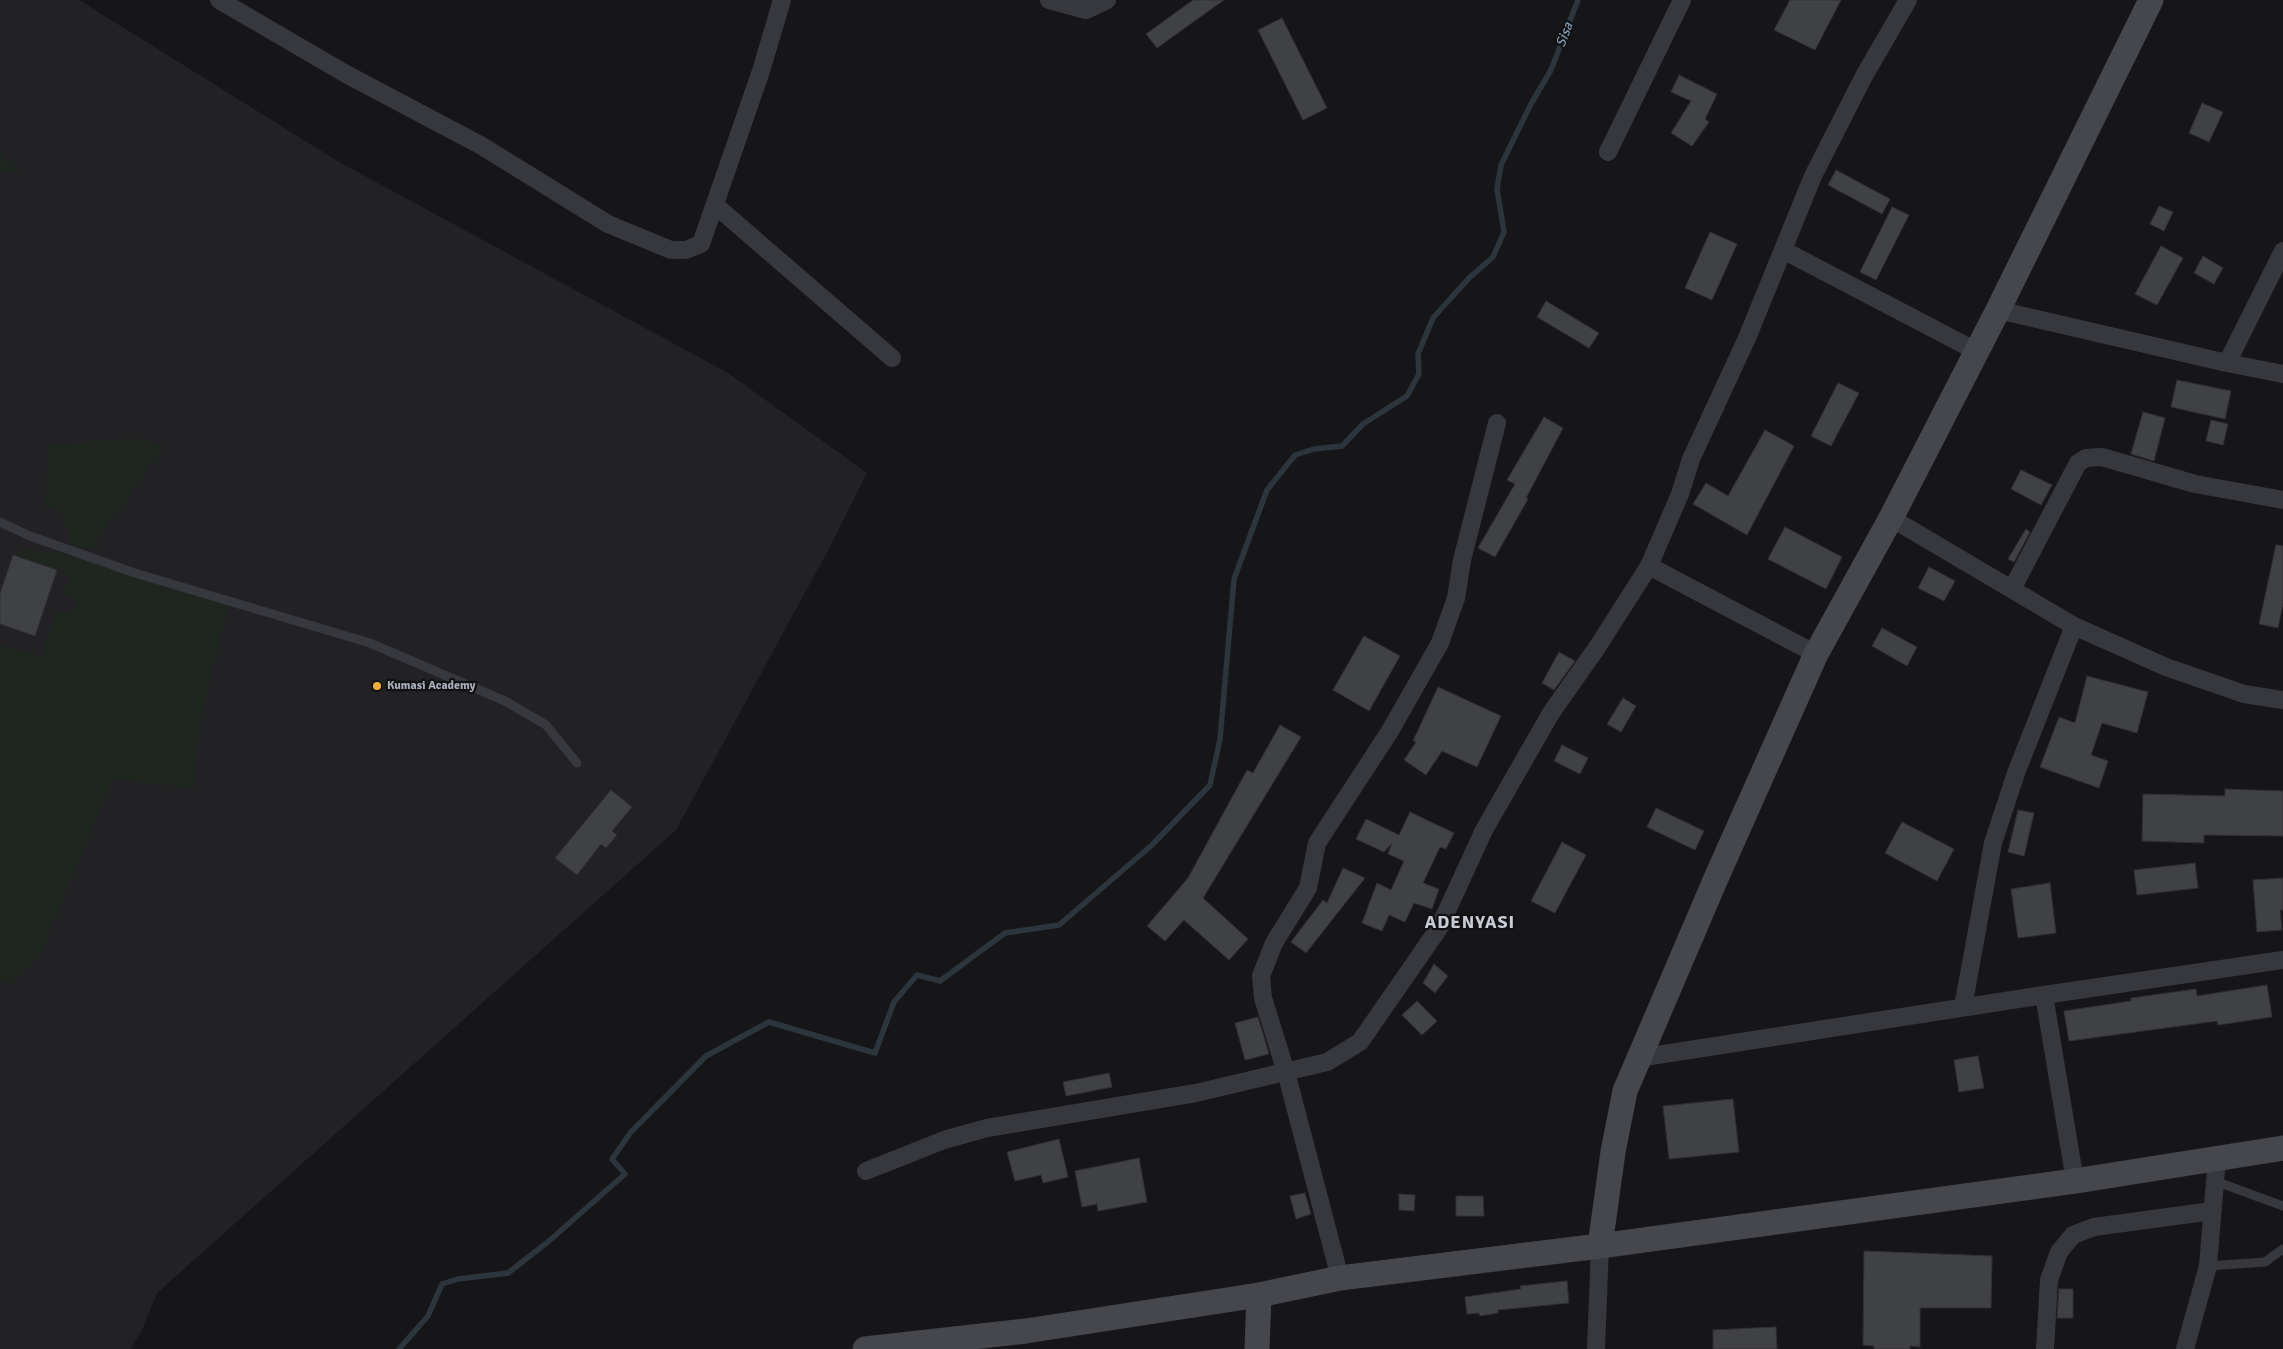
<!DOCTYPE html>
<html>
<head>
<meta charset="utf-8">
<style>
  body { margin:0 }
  canvas { display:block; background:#161618 }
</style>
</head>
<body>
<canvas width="2283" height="1349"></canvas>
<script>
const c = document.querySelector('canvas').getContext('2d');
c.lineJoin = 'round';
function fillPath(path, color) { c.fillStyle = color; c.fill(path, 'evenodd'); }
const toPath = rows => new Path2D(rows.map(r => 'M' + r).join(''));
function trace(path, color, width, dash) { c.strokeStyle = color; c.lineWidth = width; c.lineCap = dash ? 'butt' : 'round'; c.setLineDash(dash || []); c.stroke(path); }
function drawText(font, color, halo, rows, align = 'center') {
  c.font = font + ' Signika,sans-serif'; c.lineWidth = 4.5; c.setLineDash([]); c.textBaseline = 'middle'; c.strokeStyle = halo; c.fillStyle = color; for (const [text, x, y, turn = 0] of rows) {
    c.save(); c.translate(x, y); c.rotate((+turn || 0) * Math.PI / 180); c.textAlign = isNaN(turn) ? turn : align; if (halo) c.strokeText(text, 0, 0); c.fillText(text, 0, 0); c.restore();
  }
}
fillPath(toPath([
  [0,0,79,0,339,162,728,373,867,473,833,541,676,830,157,1293,142,1330,130,1349,0,1349]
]), '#222225');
fillPath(toPath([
  [0,152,20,175,0,170],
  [137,438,164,446,96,542,98,550,69,544,62,511,45,507,50,445],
  [20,549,67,554,230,598,200,721,195,788,113,779,41,952,9,984,0,980,0,645,42,657,55,611,73,613,77,600,64,596,69,573,17,555]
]), '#1e261f');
trace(toPath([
  [399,1349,428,1316,442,1284,458,1279,508,1273,549,1241,625,1174,612,1159,631,1132,706,1056,769,1022,875,1053,894,1002,917,975,940,981,1005,933,1059,925,1152,845,1210,785,1220,739,1234,579,1267,490,1295,455,1314,449,1342,446,1363,424,1407,396,1419,374,1418,354,1433,318,1469,278,1493,257,1504,232,1497,189,1501,165,1531,104,1551,70,1578,0]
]), '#2c353c', 5.5);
const building = toPath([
  [1193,0,1224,0,1157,48,1146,34,1193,0],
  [1790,0,1841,0,1815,50,1774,30,1790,0],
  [1282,18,1327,108,1303,120,1258,30,1282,18],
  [1679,75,1717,94,1705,119,1709,122,1692,146,1671,133,1691,101,1671,92,1679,75],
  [2202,103,2223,112,2209,142,2189,133,2202,103],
  [1836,170,1890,199,1882,214,1828,185,1836,170],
  [2159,206,2173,212,2164,231,2150,224,2159,206],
  [1892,207,1909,215,1876,280,1860,272,1892,207],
  [1710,232,1737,244,1712,300,1685,288,1710,232],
  [2161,246,2183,258,2157,305,2135,294,2161,246],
  [2203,256,2223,268,2214,284,2194,273,2203,256],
  [1546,301,1599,333,1589,348,1537,317,1546,301],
  [2177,380,2231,391,2225,419,2171,407,2177,380],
  [1838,383,1859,393,1831,446,1811,436,1838,383],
  [2143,412,2165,418,2154,461,2131,454,2143,412],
  [1544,417,1563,428,1526,498,1528,499,1495,557,1478,548,1515,484,1507,480,1544,417],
  [2211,420,2228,424,2223,445,2206,441,2211,420],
  [1765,430,1794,446,1747,535,1693,504,1706,483,1728,496,1765,430],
  [2021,470,2052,485,2041,505,2011,489,2021,470],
  [1785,527,1842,557,1826,589,1768,559,1785,527],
  [2026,529,2030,532,2014,562,2008,559,2026,529],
  [2276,545,2283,546,2283,603,2278,628,2259,624,2276,545],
  [13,555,57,570,35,636,0,624,0,593,13,555],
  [1929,567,1955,581,1944,601,1918,588,1929,567],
  [1882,628,1917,647,1907,666,1872,646,1882,628],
  [1364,636,1400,656,1369,711,1333,690,1364,636],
  [1559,652,1575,661,1554,690,1542,683,1559,652],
  [2087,676,2148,692,2137,733,2102,723,2091,755,2108,761,2099,788,2040,767,2059,717,2075,723,2087,676],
  [1438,687,1501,716,1477,767,1442,751,1426,775,1404,760,1416,742,1413,741,1438,687],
  [1623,698,1636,706,1621,732,1607,724,1623,698],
  [1280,725,1301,737,1203,898,1248,939,1229,960,1184,920,1165,941,1147,926,1188,878,1247,770,1253,773,1280,725],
  [1562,745,1588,758,1580,774,1554,761,1562,745],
  [2225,789,2283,791,2283,836,2204,835,2204,843,2142,841,2143,794,2225,796,2225,789],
  [611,790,632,807,612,831,617,835,606,848,601,844,577,875,555,858,611,790],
  [1656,808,1704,831,1695,850,1647,827,1656,808],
  [2018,810,2034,813,2024,856,2008,852,2018,810],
  [1410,812,1454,833,1446,849,1440,847,1423,883,1439,889,1432,909,1414,903,1405,922,1389,915,1382,931,1362,923,1377,883,1391,890,1404,861,1388,854,1392,843,1384,852,1356,839,1366,819,1399,835,1410,812],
  [1902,822,1954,849,1937,881,1885,853,1902,822],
  [1562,842,1586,855,1555,913,1531,901,1562,842],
  [2195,863,2198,888,2137,895,2134,870,2195,863],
  [1343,868,1365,878,1306,953,1291,942,1323,900,1327,903,1343,868],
  [2283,878,2283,910,2280,910,2282,930,2257,932,2253,880,2283,878],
  [2050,883,2056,933,2018,938,2011,889,2050,883],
  [1434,964,1448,976,1435,993,1423,983,1434,964],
  [2267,985,2272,1017,2218,1025,2217,1021,2069,1041,2064,1011,2131,1001,2131,998,2196,989,2197,996,2267,985],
  [1417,1001,1437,1021,1422,1035,1402,1015,1417,1001],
  [1258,1017,1269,1054,1245,1060,1235,1023,1258,1017],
  [1978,1056,1984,1088,1959,1092,1954,1060,1978,1056],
  [1109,1073,1112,1087,1066,1096,1063,1082,1109,1073],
  [1733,1099,1739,1152,1669,1159,1663,1106,1733,1099],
  [1059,1139,1068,1177,1043,1183,1041,1175,1015,1181,1007,1152,1059,1139],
  [1139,1158,1147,1202,1098,1211,1097,1204,1082,1207,1075,1171,1139,1158],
  [1305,1193,1311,1214,1296,1219,1290,1196,1305,1193],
  [1399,1194,1415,1195,1414,1211,1399,1210,1399,1194],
  [1456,1196,1483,1196,1484,1216,1456,1216,1456,1196],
  [1864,1251,1992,1256,1991,1308,1920,1308,1920,1347,1910,1346,1910,1349,1874,1349,1874,1346,1863,1345,1864,1251],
  [1567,1281,1569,1303,1498,1310,1498,1313,1480,1316,1479,1313,1467,1314,1465,1297,1521,1289,1520,1286,1567,1281],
  [2059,1289,2073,1289,2073,1318,2057,1318,2059,1289],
  [1776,1327,1777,1349,1713,1349,1713,1330,1776,1327]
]);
fillPath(building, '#404145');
trace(building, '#303034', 1);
trace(toPath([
  [0,522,30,536,135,573,370,643,505,701,546,725,577,763],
  [2215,1181,2283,1206],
  [2208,1266,2265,1262,2283,1249]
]), '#37383d', 9);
trace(toPath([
  [219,0,346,74,482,146,608,224,671,250,686,250,701,244,761,71,782,0],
  [1049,0,1086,10,1107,0],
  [1608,152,1682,0],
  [715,205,892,358],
  [1783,250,1976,351],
  [1998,310,2227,363,2283,374],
  [2227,363,2283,251],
  [1891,518,2074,626,2166,667,2244,694,2283,700],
  [1649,566,1816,654],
  [2012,589,2078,463,2086,458,2102,457,2195,484,2283,500],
  [2044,995,2075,1181],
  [1963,1007,1993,843,2016,773,2074,626],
  [1638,1058,2044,995,2283,960],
  [866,1171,944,1140,987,1128,1196,1093,1327,1062,1360,1042,1439,928,1484,830,1551,713,1598,646,1649,566,1680,494,1691,459,1747,338,1813,176,1864,76,1908,0],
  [1340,1278,1286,1072,1263,998,1261,976,1274,943,1308,888,1317,843,1390,731,1440,643,1456,598,1462,560,1497,423],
  [1596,1349,1600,1246],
  [2045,1349,2049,1280,2059,1252,2073,1235,2094,1227,2212,1211],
  [2185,1349,2208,1266,2217,1158]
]), '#37383d', 18);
trace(toPath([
  [1600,1246,1613,1152,1625,1091,1717,876,1816,654,1891,518,1998,310,2151,0],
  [865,1349,1026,1331,1259,1295,1340,1278,1600,1246,2075,1181,2283,1148],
  [1257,1349,1259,1295]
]), '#45474d', 25);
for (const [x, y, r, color] of [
  [377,686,5,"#f2b134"]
]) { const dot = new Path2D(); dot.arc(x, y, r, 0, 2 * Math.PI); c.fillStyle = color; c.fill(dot); trace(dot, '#111113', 2); }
drawText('bold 12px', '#a8adb8', '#111113', [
  ["Kumasi Academy",387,686]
], 'left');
drawText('italic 14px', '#7f9bb3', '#111113', [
  ["Sisa",1565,35,-69]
]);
c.letterSpacing = '1px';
drawText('bold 18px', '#c9ccd4', '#111113', [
  ["ADENYASI",1470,923]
]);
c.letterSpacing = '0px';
</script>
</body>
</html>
